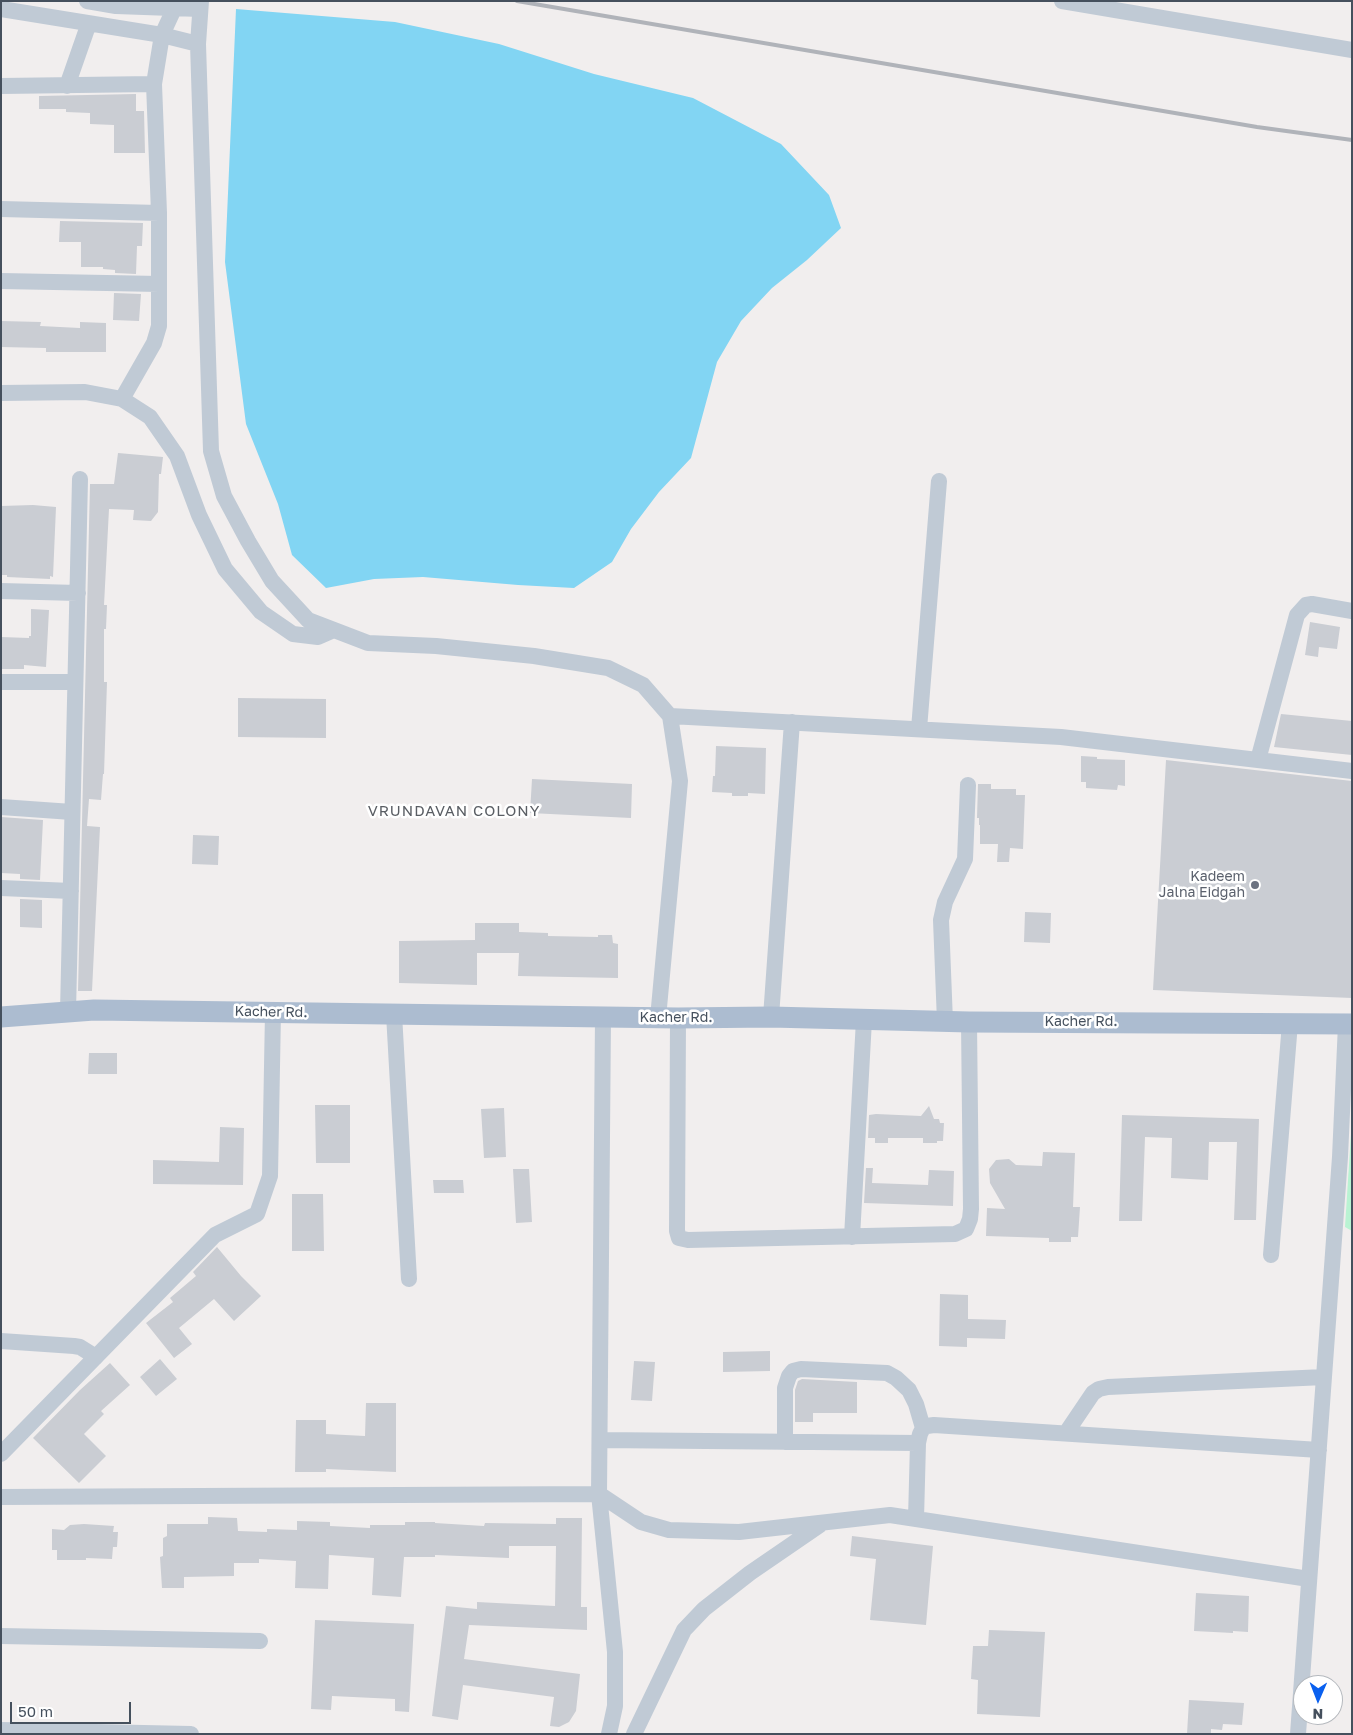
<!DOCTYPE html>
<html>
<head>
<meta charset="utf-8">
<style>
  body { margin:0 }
  #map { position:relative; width:1353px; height:1735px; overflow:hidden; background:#f1eeee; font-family:"Golos Text",sans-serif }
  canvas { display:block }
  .frame { position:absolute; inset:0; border:2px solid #45505d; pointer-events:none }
  .north { position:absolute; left:1293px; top:1675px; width:50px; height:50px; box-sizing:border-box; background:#fff; border:1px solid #b5b9be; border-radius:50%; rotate:181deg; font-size:14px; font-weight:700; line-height:20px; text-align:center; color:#45505d }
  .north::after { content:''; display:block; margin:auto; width:18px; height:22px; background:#0a60ef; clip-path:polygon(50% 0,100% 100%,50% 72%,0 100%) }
  .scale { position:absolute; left:10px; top:1702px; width:121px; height:22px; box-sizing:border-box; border:2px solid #45505d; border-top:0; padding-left:6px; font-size:15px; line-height:18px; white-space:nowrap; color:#45505d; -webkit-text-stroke:4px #fff; paint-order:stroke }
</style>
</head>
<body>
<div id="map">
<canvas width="1353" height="1735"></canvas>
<div class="frame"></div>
<div class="north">N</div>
<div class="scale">50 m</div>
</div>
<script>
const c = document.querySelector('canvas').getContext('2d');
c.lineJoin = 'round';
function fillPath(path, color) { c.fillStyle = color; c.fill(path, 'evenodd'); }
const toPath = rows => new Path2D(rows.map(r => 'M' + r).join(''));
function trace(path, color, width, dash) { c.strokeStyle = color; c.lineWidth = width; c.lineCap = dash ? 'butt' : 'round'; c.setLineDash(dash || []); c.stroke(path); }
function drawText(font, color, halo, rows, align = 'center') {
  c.font = font + ' "Golos Text",sans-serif'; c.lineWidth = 5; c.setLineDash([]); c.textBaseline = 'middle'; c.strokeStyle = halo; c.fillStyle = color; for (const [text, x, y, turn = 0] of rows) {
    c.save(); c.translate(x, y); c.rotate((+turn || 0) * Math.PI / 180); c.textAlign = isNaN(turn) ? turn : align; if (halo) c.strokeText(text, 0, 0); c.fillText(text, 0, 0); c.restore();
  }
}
fillPath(toPath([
  [1352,1118,1352,1231,1345,1227]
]), '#b9f3d3');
fillPath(toPath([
  [236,9,395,22,499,44,594,74,693,98,781,144,829,195,841,228,807,260,772,288,741,321,717,362,691,458,659,492,631,529,612,562,574,588,518,585,423,577,374,579,326,588,292,555,278,504,246,424,225,262]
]), '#82d5f3');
fillPath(toPath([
  [136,94,136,111,144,111,145,153,114,153,114,125,90,124,90,113,66,112,66,109,39,109,39,96],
  [60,221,143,223,142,246,137,246,136,274,115,273,115,270,103,269,103,267,81,267,81,242,59,242],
  [114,293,141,294,139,321,113,320],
  [1,321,41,322,40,326,80,328,80,322,106,323,106,352,46,352,46,348,1,347],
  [118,453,163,457,161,474,159,474,158,512,151,521,133,520,134,510,109,509,104,605,107,605,106,629,104,629,104,682,107,682,104,774,103,774,101,800,89,799,87,826,100,827,92,991,78,991,90,484,114,484],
  [33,505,56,507,53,577,50,576,50,579,7,577,7,575,1,575,1,506],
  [31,609,49,610,46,667,24,665,24,669,1,669,1,637,29,638,29,636,31,636],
  [1310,622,1340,627,1337,649,1319,647,1318,657,1305,655],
  [238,698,326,699,326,738,238,737],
  [1281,714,1352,721,1352,755,1274,747],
  [716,746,766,748,765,794,748,793,748,796,732,796,732,793,712,792,713,776,715,776],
  [1081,756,1097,757,1097,759,1125,760,1125,786,1118,785,1117,790,1086,788,1086,782,1081,782],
  [1166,760,1352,781,1352,998,1153,990],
  [532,779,632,784,631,818,530,813],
  [978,784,991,784,991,789,1016,789,1016,795,1025,795,1023,849,1010,848,1009,862,997,862,998,844,980,844,980,825,979,825,979,818,977,818],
  [1,817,43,820,40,880,20,879,20,874,1,873],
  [193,835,219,836,218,865,192,864],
  [20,899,42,900,42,928,20,927],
  [1025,912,1051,913,1050,943,1024,942],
  [475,923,519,923,519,932,548,933,548,936,598,937,598,935,612,935,613,943,618,944,618,978,518,976,519,953,477,953,477,985,399,983,399,941,475,940],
  [89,1053,117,1053,117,1074,88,1074],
  [315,1105,350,1105,350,1163,316,1163],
  [929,1106,934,1119,939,1119,940,1123,944,1123,943,1141,937,1141,937,1143,923,1143,923,1138,888,1138,888,1143,875,1143,875,1138,868,1138,869,1115,876,1114,921,1116],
  [504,1108,506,1157,484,1158,481,1109],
  [1122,1115,1259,1119,1256,1220,1234,1220,1237,1142,1209,1142,1208,1180,1171,1178,1172,1138,1145,1137,1142,1221,1119,1221],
  [220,1127,244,1128,243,1185,153,1184,153,1160,219,1162],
  [1043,1152,1075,1153,1073,1207,1080,1207,1078,1237,1071,1237,1071,1242,1049,1242,1049,1238,986,1236,987,1208,1005,1209,990,1183,989,1169,996,1160,1009,1159,1016,1165,1042,1166],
  [866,1168,873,1168,872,1183,928,1185,929,1170,954,1171,953,1206,864,1203],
  [513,1169,529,1169,532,1222,516,1223],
  [433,1180,463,1180,464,1193,434,1193],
  [292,1194,323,1194,324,1251,292,1251],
  [217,1247,241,1276,261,1296,234,1321,214,1299,179,1328,192,1344,174,1358,146,1323,173,1302,170,1298,196,1276,193,1272],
  [940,1294,968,1295,968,1319,1006,1320,1005,1339,967,1338,967,1347,939,1346],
  [770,1351,770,1371,723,1372,723,1352],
  [160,1359,177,1379,156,1396,140,1377],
  [634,1361,655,1362,652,1401,631,1400],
  [110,1363,130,1385,101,1411,104,1414,84,1434,106,1456,79,1483,33,1438,80,1390],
  [802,1379,857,1382,857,1413,813,1413,813,1422,795,1422,795,1390,798,1381],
  [366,1403,396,1403,396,1472,326,1469,326,1472,295,1472,296,1420,326,1420,326,1434,365,1436],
  [208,1517,237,1518,238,1531,267,1532,267,1529,297,1530,297,1521,330,1522,330,1526,370,1528,370,1525,405,1525,405,1522,435,1522,435,1523,484,1526,485,1523,556,1524,556,1518,582,1518,581,1607,587,1607,587,1630,469,1625,464,1659,580,1674,576,1711,569,1722,559,1727,550,1726,554,1697,463,1685,458,1720,432,1716,446,1606,477,1609,477,1602,555,1606,556,1546,509,1546,509,1558,435,1555,435,1557,404,1557,401,1597,372,1595,374,1558,329,1555,328,1589,295,1588,296,1561,259,1559,259,1563,234,1563,234,1576,184,1577,184,1588,162,1588,160,1557,163,1556,163,1538,167,1536,167,1524,208,1524],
  [84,1524,114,1526,113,1532,118,1532,117,1547,113,1547,112,1559,86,1558,86,1560,57,1560,57,1550,52,1550,52,1529,64,1530,70,1525],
  [852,1536,933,1546,926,1625,870,1620,876,1559,850,1556],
  [1196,1593,1249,1596,1248,1632,1233,1631,1233,1633,1194,1631],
  [315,1620,414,1624,409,1712,395,1711,395,1699,332,1696,331,1710,311,1709],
  [989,1630,1045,1632,1040,1717,977,1714,978,1680,971,1679,973,1646,988,1646],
  [1189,1700,1244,1703,1242,1725,1223,1724,1222,1730,1211,1729,1211,1734,1187,1734]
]), '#cacdd3');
trace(toPath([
  [87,1,116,6,200,9],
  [201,1,198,44,211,451,224,496,248,541,272,581,308,620,368,643,436,646,534,656,608,668,643,685,670,716,680,781,658,1018],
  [1062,1,1352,50],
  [1,9,162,35,198,44],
  [1,86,154,84],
  [67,86,89,23],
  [1,209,159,213],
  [1,281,159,284],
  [1,393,85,392,122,399,150,417,177,456,199,515,225,569,261,612,293,634,318,637,334,630],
  [122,399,154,343,159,326,159,213,154,84,162,35,174,9],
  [1,591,78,593],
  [1,682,75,682],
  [670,716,1061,737,1352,771],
  [919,729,939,481],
  [1258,760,1297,615,1306,605,1312,604,1352,611],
  [1,807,72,812],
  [1,888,71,891],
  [68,1012,80,479],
  [394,1014,409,1279],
  [771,1017,792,722],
  [678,1018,677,1231,679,1238,688,1240,955,1234,966,1229,970,1219,971,1209,969,1022],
  [945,1022,941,920,945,902,965,859,968,785],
  [852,1237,864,1020],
  [1271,1255,1290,1023],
  [1,1341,74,1346,80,1347,96,1357],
  [1066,1433,1093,1393,1099,1389,1108,1387,1324,1377],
  [600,1440,918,1443],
  [785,1442,785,1388,789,1376,793,1371,801,1369,887,1373,896,1378,909,1390,916,1404,923,1428],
  [1,1454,215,1235,257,1214,270,1176,273,1012],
  [1,1497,599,1494,603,1017],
  [916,1519,918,1443,920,1434,923,1428,927,1426,934,1425,1319,1450],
  [1,1636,260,1641],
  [1,1730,191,1734],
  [609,1734,615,1706,615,1652,599,1494,641,1522,669,1530,739,1532,890,1515,1309,1579],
  [634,1734,684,1630,704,1609,750,1573,820,1525],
  [1298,1734,1340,1157,1346,1024]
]), '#c0cad5', 16);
trace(toPath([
  [1,1017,94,1010,678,1018,771,1017,969,1022,1352,1024]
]), '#acbcd0', 21);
trace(toPath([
  [517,1,1257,127,1352,140]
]), '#b0b3b9', 4);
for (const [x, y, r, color] of [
  [1255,885,5,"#6b7280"]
]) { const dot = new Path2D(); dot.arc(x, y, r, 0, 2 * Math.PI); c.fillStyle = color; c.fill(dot); trace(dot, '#fff', 2); }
drawText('14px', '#5b616d', '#fff', [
  ["Kadeem",1245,877],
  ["Jalna Eidgah",1245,893]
], 'right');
drawText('14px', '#45505d', '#fff', [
  ["Kacher Rd.",271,1012,1],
  ["Kacher Rd.",676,1018],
  ["Kacher Rd.",1081,1022]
]);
c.letterSpacing = '1px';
drawText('15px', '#5a5e64', '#fff', [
  ["VRUNDAVAN COLONY",454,811]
]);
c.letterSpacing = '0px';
</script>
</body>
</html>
